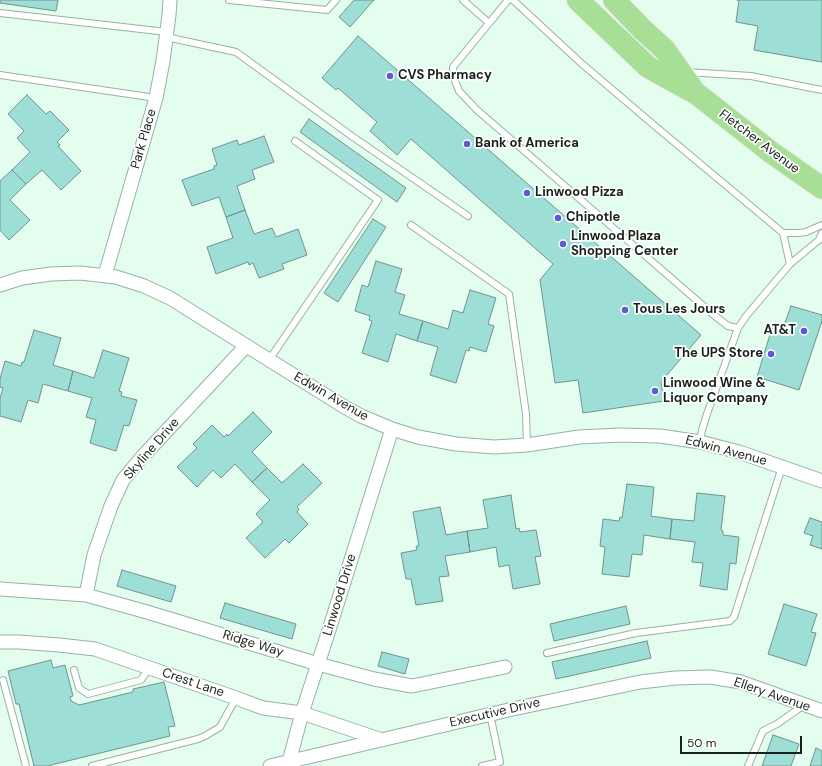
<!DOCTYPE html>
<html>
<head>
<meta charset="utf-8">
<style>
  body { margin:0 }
  #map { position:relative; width:822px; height:766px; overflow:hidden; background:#e3fdef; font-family:"DM Sans",sans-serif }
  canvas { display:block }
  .scale { position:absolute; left:680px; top:736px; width:122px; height:18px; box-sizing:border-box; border:2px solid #18221d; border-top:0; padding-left:5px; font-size:12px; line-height:14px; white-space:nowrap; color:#18221d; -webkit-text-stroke:3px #fff; paint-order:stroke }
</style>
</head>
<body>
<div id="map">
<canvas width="822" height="766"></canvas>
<div class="scale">50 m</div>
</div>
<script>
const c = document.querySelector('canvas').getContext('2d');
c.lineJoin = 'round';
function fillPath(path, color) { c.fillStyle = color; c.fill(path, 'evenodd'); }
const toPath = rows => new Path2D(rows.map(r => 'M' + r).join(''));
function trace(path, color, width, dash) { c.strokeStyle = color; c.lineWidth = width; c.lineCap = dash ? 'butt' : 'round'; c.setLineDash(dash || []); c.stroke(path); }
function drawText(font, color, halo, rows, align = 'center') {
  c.font = font + ' "DM Sans",sans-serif'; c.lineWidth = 3.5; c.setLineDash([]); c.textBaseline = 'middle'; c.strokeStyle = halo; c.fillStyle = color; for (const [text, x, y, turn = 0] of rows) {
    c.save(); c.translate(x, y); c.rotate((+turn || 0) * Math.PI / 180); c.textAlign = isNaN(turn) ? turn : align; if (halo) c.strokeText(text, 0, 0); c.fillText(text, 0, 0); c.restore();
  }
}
const building = toPath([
  [0,0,58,0,56,11,0,3,0,0],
  [354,0,374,0,350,27,339,17,354,0],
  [737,0,822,0,822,62,754,50,758,26,736,22,739,0,737,0],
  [358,36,701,335,661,382,664,401,583,413,578,380,555,383,540,280,553,264,411,139,397,155,370,131,377,122,338,88,336,90,322,78,358,36],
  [27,95,46,114,50,111,69,130,57,142,60,145,58,146,81,171,61,190,42,170,26,184,12,170,30,152,17,138,24,131,8,114,27,95],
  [309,119,406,188,397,202,300,132,309,119],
  [264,136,274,162,252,170,255,179,237,186,245,210,226,217,219,197,192,206,182,180,214,169,214,166,217,165,212,149,237,140,239,145,264,136],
  [12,170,26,184,10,200,30,220,9,240,0,230,0,181,12,170],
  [245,210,254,234,272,228,276,237,298,229,307,255,282,264,284,269,259,278,253,263,249,265,248,262,216,274,207,247,233,238,226,217,245,210],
  [373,219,386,227,338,302,324,293,373,219],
  [376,261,402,269,395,292,405,295,399,314,423,321,417,341,396,334,388,362,362,353,372,321,369,320,370,316,355,311,362,285,368,287,376,261],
  [470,290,496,298,488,324,494,326,486,352,470,347,469,351,466,350,456,383,430,375,438,347,417,341,423,321,448,329,453,310,463,313,470,290],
  [791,306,822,315,822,321,799,390,757,377,772,328,782,331,791,306],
  [34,330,61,338,53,365,73,371,68,391,43,384,38,403,28,400,21,422,0,416,0,398,3,388,0,387,0,379,5,361,21,366,22,362,24,362,34,330],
  [103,350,129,358,119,391,122,392,121,396,137,400,129,426,124,425,116,451,90,443,96,420,86,417,92,398,68,391,73,371,94,378,103,350],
  [253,412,272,432,252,452,267,468,252,482,235,464,221,478,213,470,197,487,177,467,197,448,193,444,212,425,224,437,227,434,228,436,253,412],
  [303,464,322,483,297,507,299,509,297,512,308,524,289,543,285,539,265,558,246,538,263,522,256,514,270,500,252,482,267,468,282,483,303,464],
  [627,484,654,487,651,516,672,519,670,539,644,535,642,555,632,554,629,577,602,574,605,547,600,546,603,519,619,521,620,517,622,518,627,484],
  [697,493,725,496,721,530,723,531,723,535,739,537,736,564,730,563,727,590,700,586,703,563,692,562,695,542,670,539,672,519,694,521,697,493],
  [511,495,516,529,519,528,520,532,536,530,541,556,535,557,540,584,513,589,509,565,499,567,496,547,470,552,467,531,488,528,483,500,511,495],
  [440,507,446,535,467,531,470,552,445,556,449,576,439,577,443,601,416,605,411,579,406,579,401,553,417,550,416,546,419,546,413,512,440,507],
  [810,518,822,522,822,549,810,545,813,536,804,533,810,518],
  [122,570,176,586,171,602,117,586,122,570],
  [225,603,296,624,292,639,220,618,225,603],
  [784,604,817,614,811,632,816,633,806,666,768,654,784,604],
  [626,606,630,624,554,641,550,624,626,606],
  [647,641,651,658,556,679,552,662,647,641],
  [382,652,409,659,405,674,378,666,382,652],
  [51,660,53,668,65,665,73,696,70,697,71,701,79,705,133,692,133,689,164,682,175,726,168,727,170,736,47,766,34,766,19,704,16,704,8,671,51,660],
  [773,735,799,744,791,766,762,766,773,735],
  [816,748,822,751,822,766,810,766,816,748]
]);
fillPath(building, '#9ddfd6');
trace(building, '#74928d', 1);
const lane = toPath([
  [229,0,327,10,336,0],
  [463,0,489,23],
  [508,0,453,67,453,72,454,78,459,91,477,110,715,316,728,326,738,328],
  [513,0,581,63,655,126,783,233,798,233,806,232,822,225],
  [0,13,167,32],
  [166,37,236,52,353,137,468,216],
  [686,72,751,76,822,90],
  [0,75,156,98],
  [411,225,509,294,526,414,527,445],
  [783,233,790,264],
  [269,360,378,200,295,141],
  [700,442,702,430,708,411,738,328,747,315,790,264,819,240,822,233],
  [547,653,636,633,730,621,734,617,782,467],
  [74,670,79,688,88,694,141,680,149,668],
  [3,680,26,766],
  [92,766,198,739,205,736,220,727,236,698],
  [482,766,500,762,490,714],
  [748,766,763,731,777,724,804,705]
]);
const street = toPath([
  [105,275,156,98,163,61,169,15,170,0],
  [0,285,22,278,51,274,80,273,116,277,144,286,170,298,343,406,361,416,392,429,418,437,456,444,494,447,527,445,579,437,620,435,660,436,700,442,739,452,822,481],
  [0,589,86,595,147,612,318,664,374,679,412,686,505,667],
  [86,595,94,555,111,506,123,480,143,456,246,346],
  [0,642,19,642,59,645,95,649,236,698,263,708,302,713,382,740],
  [289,762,302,713,329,630,392,429],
  [270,766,513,709,640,682,675,678,710,677,741,682,822,711]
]);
const highway = toPath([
  [578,0,648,67,697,94,772,153,822,188],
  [614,0,643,30,665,50,692,88]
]);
trace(lane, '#98b1a4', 8);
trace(street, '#98b1a4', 15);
trace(highway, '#ededed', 24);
trace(lane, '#fff', 6);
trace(street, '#fff', 13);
trace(highway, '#a7df96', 22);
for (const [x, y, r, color] of [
  [390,76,4,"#5c5bd3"],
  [467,144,4,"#5c5bd3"],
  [527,193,4,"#5c5bd3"],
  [558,218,4,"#5c5bd3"],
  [563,244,4,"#5c5bd3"],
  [625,310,4,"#5c5bd3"],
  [804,331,4,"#5c5bd3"],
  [771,354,4,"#5c5bd3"],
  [655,391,4,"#5c5bd3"]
]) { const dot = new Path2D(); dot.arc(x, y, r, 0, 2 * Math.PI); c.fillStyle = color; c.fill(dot); trace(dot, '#fff', 1.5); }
drawText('bold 13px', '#18221d', '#fff', [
  ["CVS Pharmacy",398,76],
  ["Bank of America",475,144],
  ["Linwood Pizza",535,193],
  ["Chipotle",566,218],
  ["Linwood Plaza",571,237],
  ["Shopping Center",571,252],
  ["Tous Les Jours",633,310],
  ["AT&T",796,331,"right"],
  ["The UPS Store",763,354,"right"],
  ["Linwood Wine &",663,384],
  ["Liquor Company",663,399]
], 'left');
drawText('13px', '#18221d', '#fff', [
  ["Park Place",144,139,-74],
  ["Fletcher Avenue",759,142,37],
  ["Edwin Avenue",331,397,30],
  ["Skyline Drive",152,449,-49],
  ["Edwin Avenue",726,451,15],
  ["Linwood Drive",340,595,-73],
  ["Ridge Way",253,644,17],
  ["Crest Lane",193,683,19],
  ["Ellery Avenue",772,695,19],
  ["Executive Drive",495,713,-13]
]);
</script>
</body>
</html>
